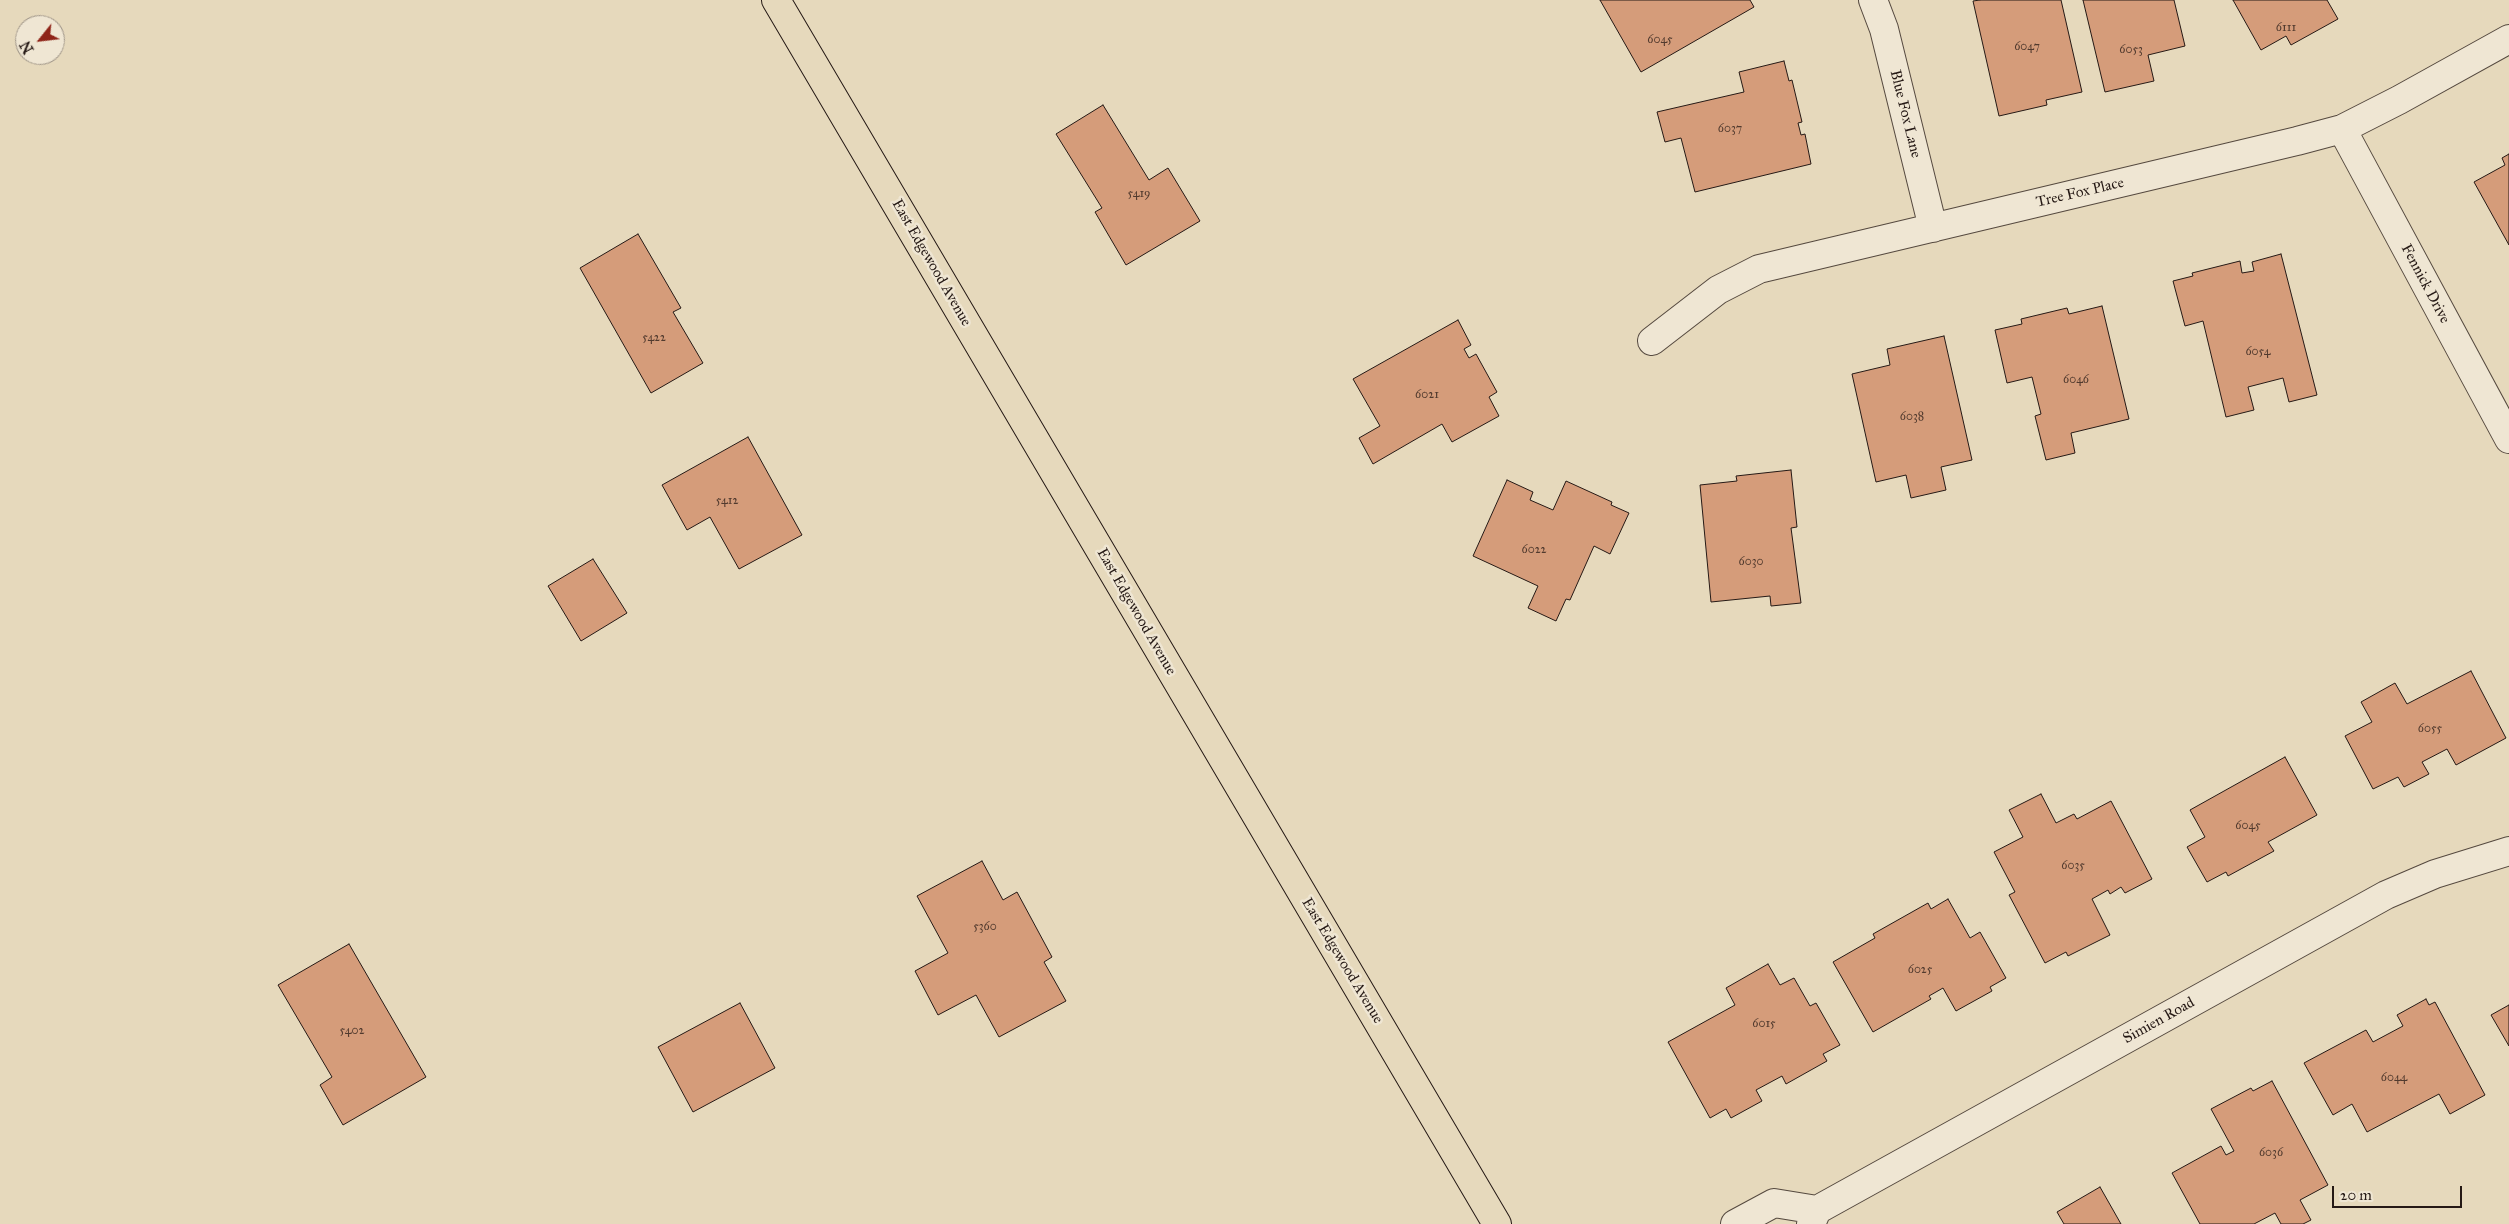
<!DOCTYPE html>
<html>
<head>
<meta charset="utf-8">
<style>
  body { margin:0 }
  #map { position:relative; width:2509px; height:1224px; overflow:hidden; background:#e6d9bc; font-family:"IM FELL Great Primer",serif }
  canvas { display:block }
  .north { position:absolute; left:15px; top:15px; width:50px; height:50px; box-sizing:border-box; background:#efe6d3; border:1px solid #9e9487; border-radius:50%; rotate:241deg; font-size:14px; font-weight:700; line-height:20px; text-align:center; color:#251915 }
  .north::after { content:''; display:block; margin:auto; width:18px; height:22px; background:#8f2418; clip-path:polygon(50% 0,100% 100%,50% 72%,0 100%) }
  .scale { position:absolute; left:2332px; top:1186px; width:130px; height:22px; box-sizing:border-box; border:2px solid #251915; border-top:0; padding-left:6px; font-size:15px; line-height:18px; white-space:nowrap; color:#251915; -webkit-text-stroke:4px #efe6d3; paint-order:stroke }
</style>
</head>
<body>
<div id="map">
<canvas width="2509" height="1224"></canvas>
<div class="north">N</div>
<div class="scale">20 m</div>
</div>
<script>
const c = document.querySelector('canvas').getContext('2d');
c.lineJoin = 'round';
function fillPath(path, color) { c.fillStyle = color; c.fill(path, 'evenodd'); }
const toPath = rows => new Path2D(rows.map(r => 'M' + r).join(''));
function trace(path, color, width, dash) { c.strokeStyle = color; c.lineWidth = width; c.lineCap = dash ? 'butt' : 'round'; c.setLineDash(dash || []); c.stroke(path); }
function drawText(font, color, halo, rows, align = 'center') {
  c.font = font + ' "IM FELL Great Primer",serif'; c.lineWidth = 5; c.setLineDash([]); c.textBaseline = 'middle'; c.strokeStyle = halo; c.fillStyle = color; for (const [text, x, y, turn = 0] of rows) {
    c.save(); c.translate(x, y); c.rotate((+turn || 0) * Math.PI / 180); c.textAlign = isNaN(turn) ? turn : align; if (halo) c.strokeText(text, 0, 0); c.fillText(text, 0, 0); c.restore();
  }
}
const building = toPath([
  [1600,0,1750,0,1754,7,1641,72,1600,0],
  [1980,0,2061,0,2082,92,2046,100,2047,105,1999,116,1973,1,1980,0],
  [2083,0,2174,0,2185,46,2148,55,2154,81,2105,92,2083,0],
  [2233,0,2327,0,2338,19,2291,45,2286,36,2261,50,2233,0],
  [1784,61,1789,81,1792,80,1802,122,1798,123,1801,135,1805,134,1811,164,1695,192,1681,138,1665,142,1657,112,1744,92,1739,72,1784,61],
  [1103,105,1149,180,1168,168,1200,221,1126,265,1095,212,1102,208,1056,134,1103,105],
  [2509,154,2509,245,2474,182,2505,165,2502,158,2509,154],
  [638,234,681,308,673,312,703,363,651,393,580,268,638,234],
  [2281,254,2317,395,2289,402,2283,378,2248,387,2254,410,2226,417,2203,321,2185,326,2173,281,2193,276,2192,273,2240,261,2242,273,2254,271,2252,262,2281,254],
  [2102,306,2129,419,2071,433,2075,453,2046,460,2035,416,2041,414,2032,377,2007,383,1995,330,2022,324,2021,319,2067,308,2069,314,2102,306],
  [1458,320,1471,345,1464,349,1469,358,1476,354,1497,392,1489,397,1499,416,1452,442,1442,424,1373,464,1359,438,1380,426,1353,379,1458,320],
  [1944,336,1972,460,1941,467,1946,490,1911,498,1906,475,1876,482,1852,374,1890,365,1887,349,1944,336],
  [748,437,802,535,739,569,710,517,687,530,662,485,748,437],
  [1791,470,1797,527,1791,528,1801,603,1771,606,1770,596,1711,602,1700,485,1737,481,1736,476,1791,470],
  [1507,480,1533,492,1530,500,1553,510,1566,481,1612,502,1611,505,1629,513,1610,554,1594,546,1570,600,1566,599,1556,621,1528,608,1538,586,1473,556,1507,480],
  [593,559,627,613,581,641,548,586,593,559],
  [2471,671,2506,738,2456,765,2447,749,2422,762,2429,774,2404,787,2398,777,2373,789,2345,736,2372,722,2361,702,2395,683,2407,704,2471,671],
  [2285,757,2317,815,2268,842,2274,851,2228,876,2226,872,2207,882,2187,847,2205,837,2190,810,2285,757],
  [2041,794,2056,823,2074,814,2077,819,2111,801,2152,879,2125,893,2121,887,2110,894,2108,890,2092,899,2110,935,2068,956,2066,952,2045,963,2009,895,2015,892,1994,852,2023,837,2009,810,2041,794],
  [982,861,1003,900,1017,892,1052,957,1044,962,1066,1001,999,1037,976,995,938,1015,915,971,948,953,917,896,982,861],
  [1948,899,1970,938,1980,932,2006,978,1990,987,1992,991,1956,1011,1943,988,1929,996,1931,999,1873,1032,1833,962,1875,938,1873,934,1928,903,1931,909,1948,899],
  [349,944,426,1077,343,1125,320,1085,332,1077,278,985,349,944],
  [1768,964,1780,985,1794,978,1810,1006,1816,1003,1840,1045,1823,1054,1827,1061,1786,1084,1782,1076,1756,1090,1762,1101,1731,1118,1726,1109,1710,1118,1668,1042,1735,1005,1726,988,1768,964],
  [2426,999,2429,1005,2435,1002,2485,1095,2450,1114,2439,1094,2367,1132,2352,1104,2333,1115,2304,1063,2366,1030,2373,1042,2403,1026,2397,1015,2426,999],
  [740,1003,775,1068,693,1112,658,1047,740,1003],
  [2509,1005,2509,1046,2491,1015,2509,1005],
  [2272,1081,2328,1185,2300,1200,2311,1220,2303,1224,2281,1224,2275,1213,2254,1224,2200,1224,2172,1173,2221,1146,2226,1155,2234,1151,2211,1109,2251,1088,2253,1091,2272,1081],
  [2100,1187,2121,1224,2064,1224,2057,1212,2100,1187]
]);
fillPath(building, '#d59c7a');
trace(building, '#251915', 1);
const minor = toPath([
  [1873,0,1884,29,1933,228],
  [2342,129,2509,439],
  [1652,341,1718,290,1759,269,2297,141,2342,129,2399,100,2509,39],
  [1735,1224,1774,1203,1817,1210],
  [1811,1224,1817,1210,2386,895,2435,874,2509,851]
]);
const major = toPath([
  [776,0,1497,1224]
]);
trace(minor, '#55493f', 30);
trace(major, '#251915', 30);
trace(minor, '#efe6d3', 28);
trace(major, '#e6d9bc', 28);
drawText('12px', '#513a2e', null, [
  ["6111",2286,28],
  ["6045",1660,40],
  ["6047",2027,47],
  ["6053",2131,50],
  ["6037",1730,129],
  ["5419",1139,194],
  ["5422",654,338],
  ["6054",2258,352],
  ["6046",2076,380],
  ["6021",1427,395],
  ["6038",1912,417],
  ["5412",727,501],
  ["6022",1534,550],
  ["6030",1751,562],
  ["6055",2430,729],
  ["6045",2248,826],
  ["6035",2073,866],
  ["5360",985,927],
  ["6025",1920,970],
  ["6015",1764,1024],
  ["5402",352,1031],
  ["6044",2394,1078],
  ["6036",2271,1153]
]);
drawText('15px', '#251915', '#efe6d3', [
  ["Blue Fox Lane",1905,114,76],
  ["Tree Fox Place",2080,193,-13],
  ["East Edgewood Avenue",931,263,60],
  ["Fennick Drive",2425,284,62],
  ["East Edgewood Avenue",1136,612,60],
  ["East Edgewood Avenue",1342,961,59],
  ["Simien Road",2159,1021,-29]
]);
</script>
</body>
</html>
